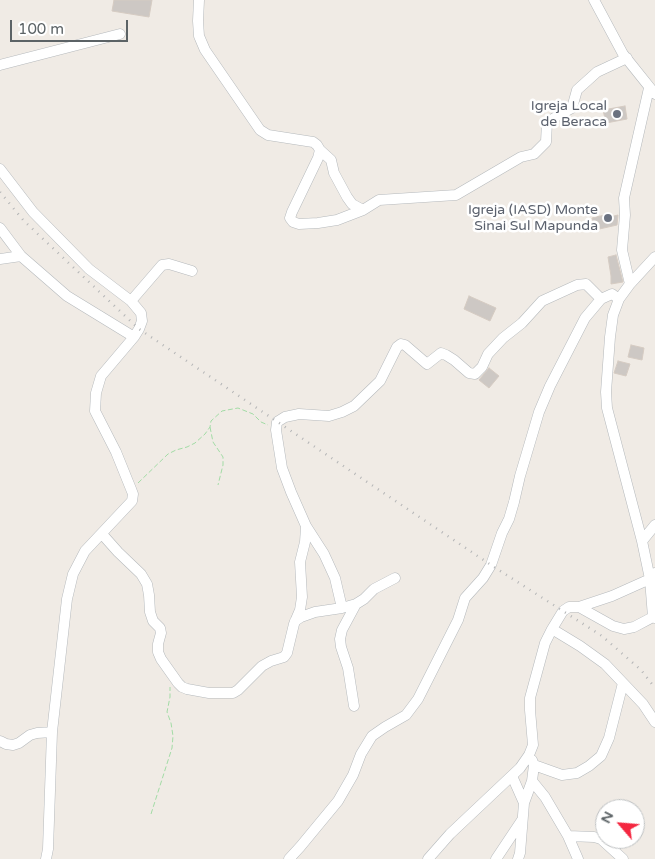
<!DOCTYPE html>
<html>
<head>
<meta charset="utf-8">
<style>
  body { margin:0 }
  #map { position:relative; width:655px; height:859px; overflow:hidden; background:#f0ebe5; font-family:"Varela Round",sans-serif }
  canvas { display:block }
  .north { position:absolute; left:595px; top:799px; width:50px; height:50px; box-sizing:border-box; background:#fff; border:1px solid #bec1c2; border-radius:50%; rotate:297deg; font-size:14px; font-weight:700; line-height:20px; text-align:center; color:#5c6366 }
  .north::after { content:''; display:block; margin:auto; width:18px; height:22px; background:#f42740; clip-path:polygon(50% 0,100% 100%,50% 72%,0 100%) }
  .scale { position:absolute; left:10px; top:20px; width:118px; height:22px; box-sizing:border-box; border:2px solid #5c6366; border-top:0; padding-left:6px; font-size:15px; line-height:18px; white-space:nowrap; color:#5c6366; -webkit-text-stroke:4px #fff; paint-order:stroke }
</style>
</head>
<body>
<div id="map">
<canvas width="655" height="859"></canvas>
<div class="north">N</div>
<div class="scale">100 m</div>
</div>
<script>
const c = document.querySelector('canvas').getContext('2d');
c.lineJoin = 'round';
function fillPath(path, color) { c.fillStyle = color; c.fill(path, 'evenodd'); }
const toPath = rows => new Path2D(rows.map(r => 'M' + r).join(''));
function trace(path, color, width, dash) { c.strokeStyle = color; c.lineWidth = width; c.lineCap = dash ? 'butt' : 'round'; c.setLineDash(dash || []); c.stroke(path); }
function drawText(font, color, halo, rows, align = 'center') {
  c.font = font + ' "Varela Round",sans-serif'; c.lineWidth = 5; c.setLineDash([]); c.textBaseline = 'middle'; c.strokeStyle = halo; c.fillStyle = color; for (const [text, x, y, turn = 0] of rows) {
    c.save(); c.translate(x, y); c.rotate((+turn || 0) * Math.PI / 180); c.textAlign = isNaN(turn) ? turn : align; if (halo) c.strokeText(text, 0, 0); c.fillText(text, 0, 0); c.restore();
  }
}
const building = toPath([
  [114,0,152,0,149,17,112,11,114,0],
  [625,106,627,119,606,123,603,110,625,106],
  [609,214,610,217,618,215,617,225,595,230,592,218,609,214],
  [616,255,623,282,611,284,611,276,608,257,616,255],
  [469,296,496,308,490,321,464,309,469,296],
  [631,345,644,348,642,360,628,357,631,345],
  [618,361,630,364,626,376,614,373,618,361],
  [489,368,499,376,489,388,479,380,489,368]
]);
fillPath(building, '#cdc8c4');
trace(building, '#d5cbc2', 1);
const minor = toPath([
  [199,0,198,21,199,36,205,50,260,130,268,135,313,142,317,145,320,150,331,160,334,173,347,197,352,204,363,210],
  [594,0,623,54,655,94],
  [0,65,120,34],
  [320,150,318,158,292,212,290,218,293,222,299,224,318,223,337,220,363,210,379,200,456,195,521,157,534,154,546,142,547,122,572,108,577,90,597,72,627,58],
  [0,169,33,212,89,269,131,301,141,313,142,321,139,329,134,337,101,376,96,393,95,411,116,452,131,489,133,494,132,501,85,551,73,574,67,599,52,732,48,849,46,859],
  [0,228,21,256,67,296,134,337],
  [655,257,630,284,619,299,613,315,610,337,606,392,607,408,642,541,650,579,653,617,655,618],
  [0,259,21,256],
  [630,284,622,250,625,215,624,198,649,88],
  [131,301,162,265,169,264,192,271],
  [102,534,118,552,141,574,147,584,149,595,150,612,153,621,160,628,161,633,158,644,158,652,161,659,178,683,182,687,187,689,209,693,233,693,238,690,262,666,271,661,284,657,287,653,294,624,300,610,302,597,300,562,305,542,306,527],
  [642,541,655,525],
  [579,607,613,626,624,629,634,627,653,617],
  [342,608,335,578,324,554,306,526,291,492,282,468,276,430,277,422,285,417,299,414,329,416,342,412,354,406,380,381,397,347,401,344,405,345,427,364,441,353,446,355,454,360,469,373,475,374,482,367,488,354,503,338,522,323,542,301,577,285,586,284,601,299],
  [295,621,301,617,315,612,342,608,356,604,364,599,374,589,395,578],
  [552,629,580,646,605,664,643,704,655,722],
  [354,706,348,668,341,647,340,639,342,630,356,604],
  [0,741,6,744,13,745,19,743,30,735,37,733,52,732],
  [534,765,562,775,577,773,589,766,601,756,609,738,623,683],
  [512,776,524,803],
  [532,781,545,797,568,836,578,859],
  [568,836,594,837,601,839,623,859],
  [289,859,300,847,338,801,353,775,361,754,372,736,385,727,406,715,418,699,458,620,465,598,483,578,491,565,502,533,509,519,514,502,520,476,539,412,550,386,585,318,601,299,612,294,619,299],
  [428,859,450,834,520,768,529,755,533,745,530,710,530,698,545,643,552,629,563,611,569,607,579,607,612,596,650,579,655,573],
  [496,859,522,820],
  [518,859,520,853,524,803,532,781,534,765,532,760]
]);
trace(minor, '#b5b9bc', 11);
trace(toPath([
  [210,427,213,442,223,457,223,465,218,485],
  [138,483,168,454,176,450,187,447,195,443,205,434,210,427,211,421,222,411,238,408,253,414,261,422,268,425],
  [151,814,172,748,173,736,171,723,167,712,170,697,170,687]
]), '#a2dba5', 1, [5, 2.5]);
trace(minor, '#fff', 10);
trace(toPath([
  [0,192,24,221,139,329,491,565,602,636,641,670,655,688]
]), '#b4b5b6', 2.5, [1, 6]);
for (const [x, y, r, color] of [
  [617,114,5,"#6b7280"],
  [608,218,5,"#6b7280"]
]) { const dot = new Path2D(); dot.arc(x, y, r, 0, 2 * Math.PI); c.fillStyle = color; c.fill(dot); trace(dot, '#fff', 2); }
drawText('14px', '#5b616d', '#fff', [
  ["Igreja Local",607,106],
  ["de Beraca",607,122],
  ["Igreja (IASD) Monte",598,210],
  ["Sinai Sul Mapunda",598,226]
], 'right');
</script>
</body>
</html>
